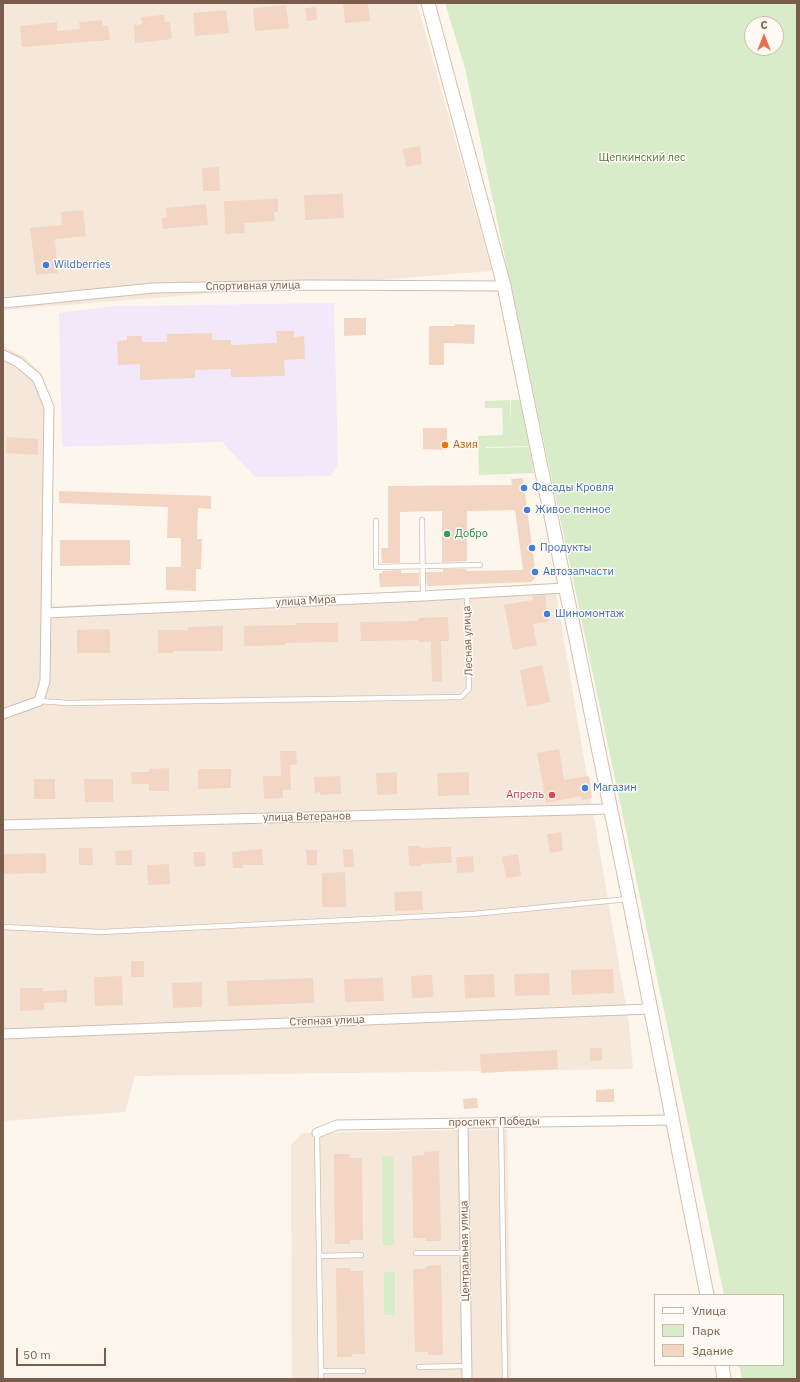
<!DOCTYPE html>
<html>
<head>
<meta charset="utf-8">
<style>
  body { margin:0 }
  #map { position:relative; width:800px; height:1382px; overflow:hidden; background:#fdf6ec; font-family:"IBM Plex Sans",sans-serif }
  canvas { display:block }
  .frame { position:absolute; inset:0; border:4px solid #7a5c4d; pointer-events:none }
  .legend { position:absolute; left:654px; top:1294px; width:130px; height:72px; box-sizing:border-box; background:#fffaf3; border:1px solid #cabbb1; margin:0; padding:5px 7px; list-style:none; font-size:12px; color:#7a5c4d }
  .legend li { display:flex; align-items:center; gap:8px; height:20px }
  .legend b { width:20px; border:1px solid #cabbb1 }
  .north { position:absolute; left:744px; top:16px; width:40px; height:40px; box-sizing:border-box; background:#fffaf3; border:1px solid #cabbb1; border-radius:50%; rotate:0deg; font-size:11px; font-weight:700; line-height:16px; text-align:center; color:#7a5c4d }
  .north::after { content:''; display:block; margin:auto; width:14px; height:18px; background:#e76f51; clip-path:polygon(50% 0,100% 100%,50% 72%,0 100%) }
  .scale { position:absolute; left:16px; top:1348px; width:90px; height:18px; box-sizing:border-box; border:2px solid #7a5c4d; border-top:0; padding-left:5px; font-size:12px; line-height:14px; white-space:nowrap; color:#7a5c4d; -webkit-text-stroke:3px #fffaf3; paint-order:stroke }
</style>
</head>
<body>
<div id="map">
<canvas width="800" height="1382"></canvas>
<div class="frame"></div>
<ul class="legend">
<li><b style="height:5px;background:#fff"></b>Улица</li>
<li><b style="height:11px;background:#d8ecc9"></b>Парк</li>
<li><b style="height:11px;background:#f3d5c3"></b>Здание</li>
</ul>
<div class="north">С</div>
<div class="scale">50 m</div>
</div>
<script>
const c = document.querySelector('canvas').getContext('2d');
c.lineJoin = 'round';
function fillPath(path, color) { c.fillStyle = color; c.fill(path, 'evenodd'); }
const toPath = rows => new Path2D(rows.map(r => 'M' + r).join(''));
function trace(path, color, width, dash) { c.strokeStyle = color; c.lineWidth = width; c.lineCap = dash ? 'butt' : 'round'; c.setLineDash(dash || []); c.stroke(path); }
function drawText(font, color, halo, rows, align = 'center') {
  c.font = font + ' "IBM Plex Sans",sans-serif'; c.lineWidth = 3; c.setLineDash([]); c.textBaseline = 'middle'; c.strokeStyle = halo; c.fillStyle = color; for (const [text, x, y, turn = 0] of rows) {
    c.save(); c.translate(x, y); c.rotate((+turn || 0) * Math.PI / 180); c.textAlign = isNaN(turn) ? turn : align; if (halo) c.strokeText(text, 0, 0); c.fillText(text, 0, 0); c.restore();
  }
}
fillPath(toPath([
  [3,3,417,3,492,271,3,310],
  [3,346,23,356,42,374,53,407,50,606,555,587,629,1024,633,1069,135,1076,125,1112,3,1121],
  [507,1129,511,1379,292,1379,291,1145,302,1133]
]), '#f5e8da');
fillPath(toPath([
  [334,303,338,464,331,476,255,477,222,442,62,447,59,313,115,306]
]), '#f3e8fa');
fillPath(toPath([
  [445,3,797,3,797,1379,742,1379,739,1365,783,1365,783,1295,724,1295,465,68],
  [752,24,776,24,776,48,752,48],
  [510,400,511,428,511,400,521,400,525,427,524,427,526,428,529,446,486,447,486,462,486,448,529,447,534,473,479,475,478,436,503,435,502,408,485,408,485,401],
  [382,1156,393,1156,394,1245,383,1245],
  [384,1272,395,1272,395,1315,384,1315]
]), '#d8ecc9');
fillPath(toPath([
  [343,3,368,3,370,21,345,23],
  [286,5,289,28,255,31,253,8],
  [316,7,317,20,307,21,305,8],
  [226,10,229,33,195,36,193,13],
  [164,15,165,22,170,22,172,39,135,43,134,25,142,24,141,17],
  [102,20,103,26,108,26,110,40,22,47,20,26,57,22,57,31,80,29,79,22],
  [420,146,422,164,406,167,403,149],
  [219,167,220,191,203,191,202,168],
  [343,194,344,218,305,220,304,195],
  [278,199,278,212,274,212,275,221,244,223,245,233,225,234,224,201],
  [206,204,208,225,163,229,162,218,167,217,166,208],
  [83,210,86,236,55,239,58,273,36,275,30,228,62,225,61,212],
  [344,318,366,318,366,335,344,336],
  [455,324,475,325,474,344,444,343,444,365,429,365,429,326,455,326],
  [276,331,294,331,294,337,304,336,305,359,284,360,285,376,231,377,231,369,195,370,195,378,140,380,140,364,118,365,117,341,127,340,127,336,142,336,142,342,167,342,167,334,212,333,212,340,231,340,231,345,277,343],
  [423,428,447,428,447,450,423,449],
  [7,437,38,439,38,455,6,453],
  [523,478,536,577,531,582,427,586,426,572,443,572,443,569,467,569,467,571,523,570,515,510,467,511,467,561,442,562,442,511,400,512,400,563,382,563,381,548,388,548,388,486,512,485,511,479],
  [59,491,211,496,211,509,198,508,197,539,202,539,201,569,196,569,196,591,166,590,166,567,181,567,181,538,167,538,168,507,59,503],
  [60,540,130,540,130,565,60,566],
  [401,570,401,573,419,573,419,586,380,587,379,573,382,573,382,571],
  [545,595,548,622,533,624,537,645,513,650,504,605,533,600,532,596],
  [448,617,449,641,441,641,442,681,432,682,431,642,419,642,419,640,361,641,360,622,418,621,418,618],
  [297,623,338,623,338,642,285,643,285,645,244,646,244,626,297,625],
  [223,626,223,651,173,651,173,653,158,653,158,630,188,630,188,627],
  [110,629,110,653,77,653,77,630],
  [542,665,550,702,527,707,520,670],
  [559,749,564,780,589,776,592,798,582,800,581,796,546,803,537,753],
  [280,751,296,751,297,764,290,765,291,790,283,790,283,798,264,799,263,776,281,776],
  [169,768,169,791,149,791,149,784,132,784,131,772,149,772,149,769],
  [198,769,231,769,231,788,198,789],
  [397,772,397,794,377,795,376,773],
  [469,772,469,795,438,796,437,773],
  [340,776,341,794,320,795,320,792,315,793,314,777],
  [34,779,55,779,55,799,34,799],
  [84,779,113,779,113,802,85,802],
  [561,832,563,851,550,853,547,834],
  [408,846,420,846,420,848,451,847,452,863,421,864,421,866,409,866],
  [79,848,92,848,93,865,79,865],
  [262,849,263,865,243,865,243,868,233,868,232,852],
  [353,849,354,867,344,867,343,850],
  [132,850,132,865,116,865,115,851],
  [306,850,317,850,317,865,307,865],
  [193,852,205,852,206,866,194,867],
  [46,853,46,873,3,874,3,854],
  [518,854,521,876,506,878,502,857],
  [473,856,474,872,457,873,456,857],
  [169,864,170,884,148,885,147,865],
  [345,872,346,907,322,907,322,873],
  [422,891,423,910,395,911,394,892],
  [131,961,144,961,144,977,131,977],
  [613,969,614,993,572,995,571,970],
  [549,973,550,995,515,996,514,974],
  [494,974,495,997,465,998,464,975],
  [432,975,433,997,412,998,411,976],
  [122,976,123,1005,95,1006,94,977],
  [313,978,314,1003,228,1006,227,981],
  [383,978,384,1001,345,1002,344,979],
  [202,982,202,1007,173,1008,172,983],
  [20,988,43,988,43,991,67,990,67,1002,44,1003,44,1010,20,1011],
  [590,1048,602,1048,602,1060,590,1061],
  [557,1050,558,1069,481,1073,480,1054],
  [614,1089,614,1102,596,1102,596,1090],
  [477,1098,478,1108,464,1109,463,1099],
  [439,1151,441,1241,426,1241,426,1238,413,1238,412,1156,424,1155,424,1152],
  [334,1154,349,1154,349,1158,362,1158,363,1240,350,1240,350,1244,335,1244],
  [441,1265,443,1355,428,1355,428,1352,415,1352,413,1269,426,1269,426,1266],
  [336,1268,350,1268,351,1271,363,1271,365,1354,352,1354,352,1357,337,1357]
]), '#f3d5c3');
const lane = toPath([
  [422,520,423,596],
  [376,521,376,567,480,565],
  [39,701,68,703,461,697,469,689,467,594],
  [3,927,101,932,473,914,628,899],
  [501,1122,505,1379],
  [317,1133,321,1379],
  [416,1253,465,1253],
  [319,1256,361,1255],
  [419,1367,467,1366],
  [321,1371,363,1371]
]);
const street = toPath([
  [3,303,153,288,307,285,504,286],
  [3,355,18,362,37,378,49,407,45,681,39,701,3,714],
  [46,613,423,596,565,588],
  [3,825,611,809],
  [3,1034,650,1009],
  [463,1123,467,1379],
  [317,1133,337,1125,673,1120]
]);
const secondary = toPath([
  [428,3,504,286,629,899,707,1295],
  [722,1365,724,1379]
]);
trace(lane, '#d1beb0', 6);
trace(street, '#d1beb0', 11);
trace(secondary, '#d6c0b0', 15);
trace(lane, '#fff', 4.5);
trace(street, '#fff', 9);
trace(secondary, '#fff', 13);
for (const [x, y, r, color] of [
  [46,265,4,"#3f7fe0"],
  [445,445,4,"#e8710a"],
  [524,488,4,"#3f7fe0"],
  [527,510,4,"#3f7fe0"],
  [447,534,4,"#2e9e5b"],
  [532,548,4,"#3f7fe0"],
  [535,572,4,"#3f7fe0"],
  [547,614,4,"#3f7fe0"],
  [585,788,4,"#3f7fe0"],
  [552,795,4,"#e0444e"]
]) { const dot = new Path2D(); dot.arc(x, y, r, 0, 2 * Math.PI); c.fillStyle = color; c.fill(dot); trace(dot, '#fffaf3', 1.5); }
drawText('11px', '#537a41', '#fffaf3', [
  ["Щепкинский лес",642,158]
]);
drawText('11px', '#366cbe', '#fffaf3', [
  ["Wildberries",54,265],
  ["Фасады Кровля",532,488],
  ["Живое пенное",535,510],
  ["Продукты",540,548],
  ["Автозапчасти",543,572],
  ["Шиномонтаж",555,614],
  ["Магазин",593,788]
], 'left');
drawText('11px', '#7a5c4d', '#fffaf3', [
  ["Спортивная улица",253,286,-1],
  ["улица Мира",306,601,-3],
  ["Лесная улица",468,641,-92],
  ["улица Ветеранов",307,817,-1],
  ["Степная улица",327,1021,-2],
  ["проспект Победы",494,1122,-1],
  ["Центральная улица",465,1251,-91]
]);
drawText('11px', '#c56008', '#fffaf3', [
  ["Азия",453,445]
], 'left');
drawText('11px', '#27864d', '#fffaf3', [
  ["Добро",455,534]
], 'left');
drawText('11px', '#be3a42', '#fffaf3', [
  ["Апрель",544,795]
], 'right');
</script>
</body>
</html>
